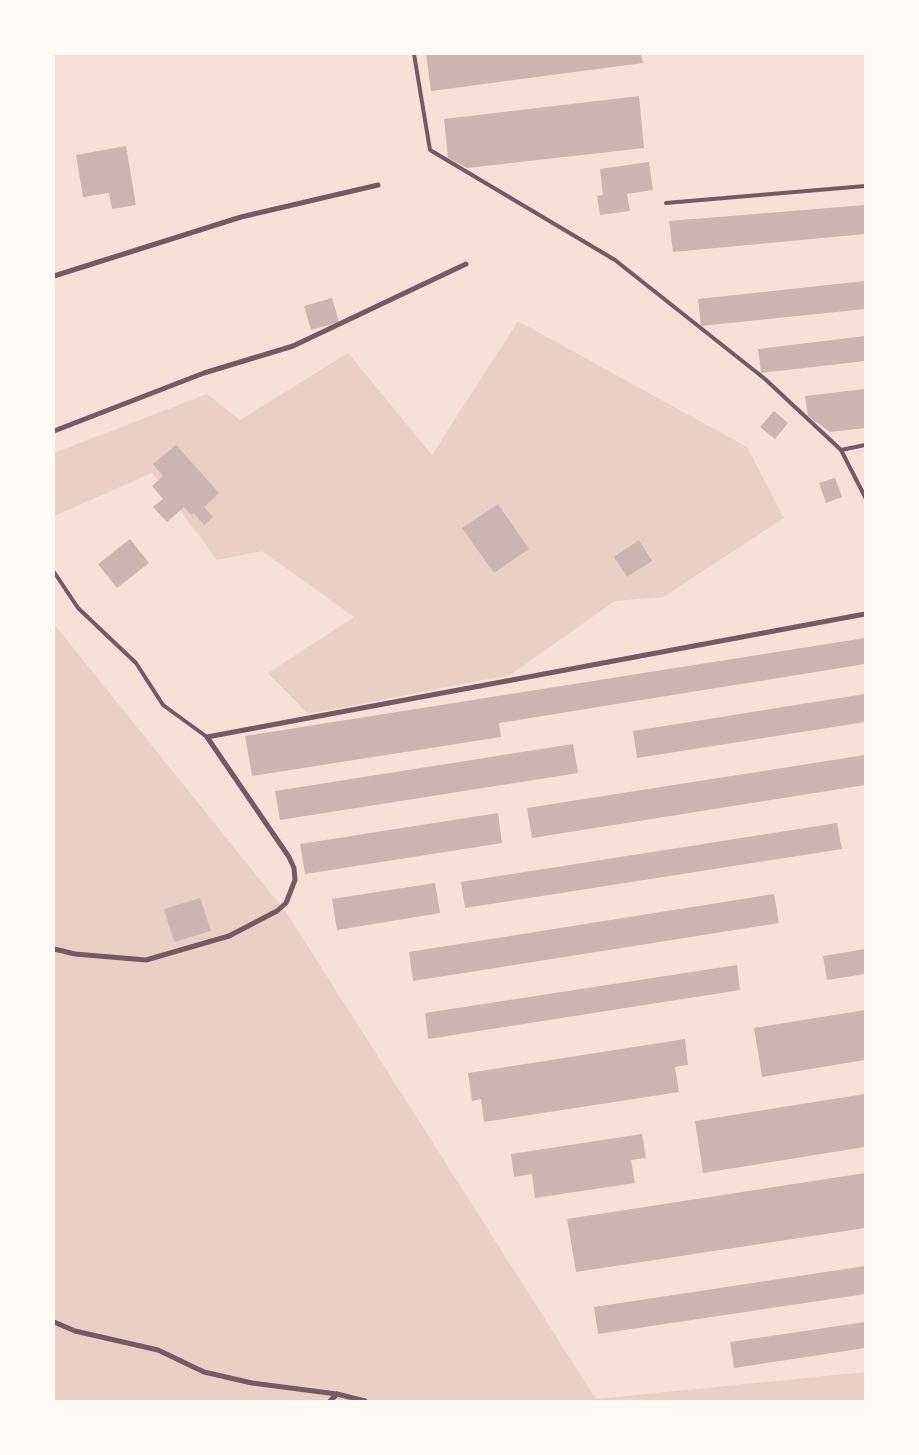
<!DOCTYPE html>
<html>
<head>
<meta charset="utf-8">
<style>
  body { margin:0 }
  #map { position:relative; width:919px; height:1455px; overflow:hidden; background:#f7e1d7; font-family:"Noto Sans",sans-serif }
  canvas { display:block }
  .frame { position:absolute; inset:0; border:55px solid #fffaf5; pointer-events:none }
</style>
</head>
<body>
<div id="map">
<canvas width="919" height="1455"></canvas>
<div class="frame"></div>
</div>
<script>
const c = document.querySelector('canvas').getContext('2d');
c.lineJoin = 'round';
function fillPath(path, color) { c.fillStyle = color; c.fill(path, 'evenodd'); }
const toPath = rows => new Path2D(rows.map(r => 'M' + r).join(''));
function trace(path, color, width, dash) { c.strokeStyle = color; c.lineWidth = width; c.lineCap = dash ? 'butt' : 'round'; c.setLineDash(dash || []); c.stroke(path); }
fillPath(toPath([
  [518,321,747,447,784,518,663,597,615,601,510,675,308,714,268,673,354,617,262,551,217,560,152,473,54,516,54,453,207,394,240,420,348,353,432,455],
  [54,624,286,912,596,1399,865,1372,865,1401,54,1401]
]), '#ebcfc5');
fillPath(toPath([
  [426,54,641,54,643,63,431,91],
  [639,96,644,148,467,168,448,158,444,119],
  [126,146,136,205,112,209,109,193,83,197,76,155],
  [649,162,653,190,627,194,630,211,600,215,597,196,603,195,600,169],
  [865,205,865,234,673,252,669,221],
  [865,281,865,309,701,326,698,299],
  [332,298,339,322,311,330,304,306],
  [865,336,865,361,761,373,758,349],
  [865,389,865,428,830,432,808,416,805,396],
  [774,411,788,423,775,439,760,427],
  [176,445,219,493,204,507,213,517,204,525,194,513,191,515,184,507,167,522,153,507,163,499,152,486,163,476,153,464],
  [835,478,842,497,826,503,819,483],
  [498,504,529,549,494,573,462,528],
  [130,539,149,563,117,588,98,564],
  [639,540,652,561,627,577,614,557],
  [865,638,865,664,499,723,501,737,252,776,245,736],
  [865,694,865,722,637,758,633,731],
  [573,744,578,773,280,820,275,791],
  [865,755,865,785,532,838,527,808],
  [498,813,502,843,305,874,300,844],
  [837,823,842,849,465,908,461,882],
  [435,883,440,913,337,930,332,899],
  [774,894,779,923,413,981,409,952],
  [200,898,211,931,174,942,164,909],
  [865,949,865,974,827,980,823,956],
  [737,965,740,990,428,1039,425,1013],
  [865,1010,865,1060,762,1077,754,1028],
  [685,1039,688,1065,675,1067,679,1092,484,1122,481,1099,472,1101,468,1073],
  [865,1094,865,1147,703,1173,695,1121],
  [642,1134,646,1158,631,1160,635,1183,535,1198,532,1174,514,1177,511,1154],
  [865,1173,865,1228,576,1272,567,1219],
  [865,1266,865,1294,598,1334,594,1307],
  [865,1322,865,1348,734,1368,730,1342]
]), '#ccb4b1');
trace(toPath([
  [414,54,430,150,615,260,765,379,841,450,865,497],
  [666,203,865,186],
  [841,450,865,445],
  [54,572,78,608,136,663,163,705,207,737]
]), '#755966', 4);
trace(toPath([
  [54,276,241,217,378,185],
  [54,431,204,373,293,346,466,264],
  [54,949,75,954,146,960,229,936,277,911,286,903,295,880,294,868,289,857,207,737,865,614],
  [54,1322,75,1331,158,1350,204,1372,252,1383,337,1394,365,1401],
  [330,1401,337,1394]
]), '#755966', 5);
</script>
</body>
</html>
